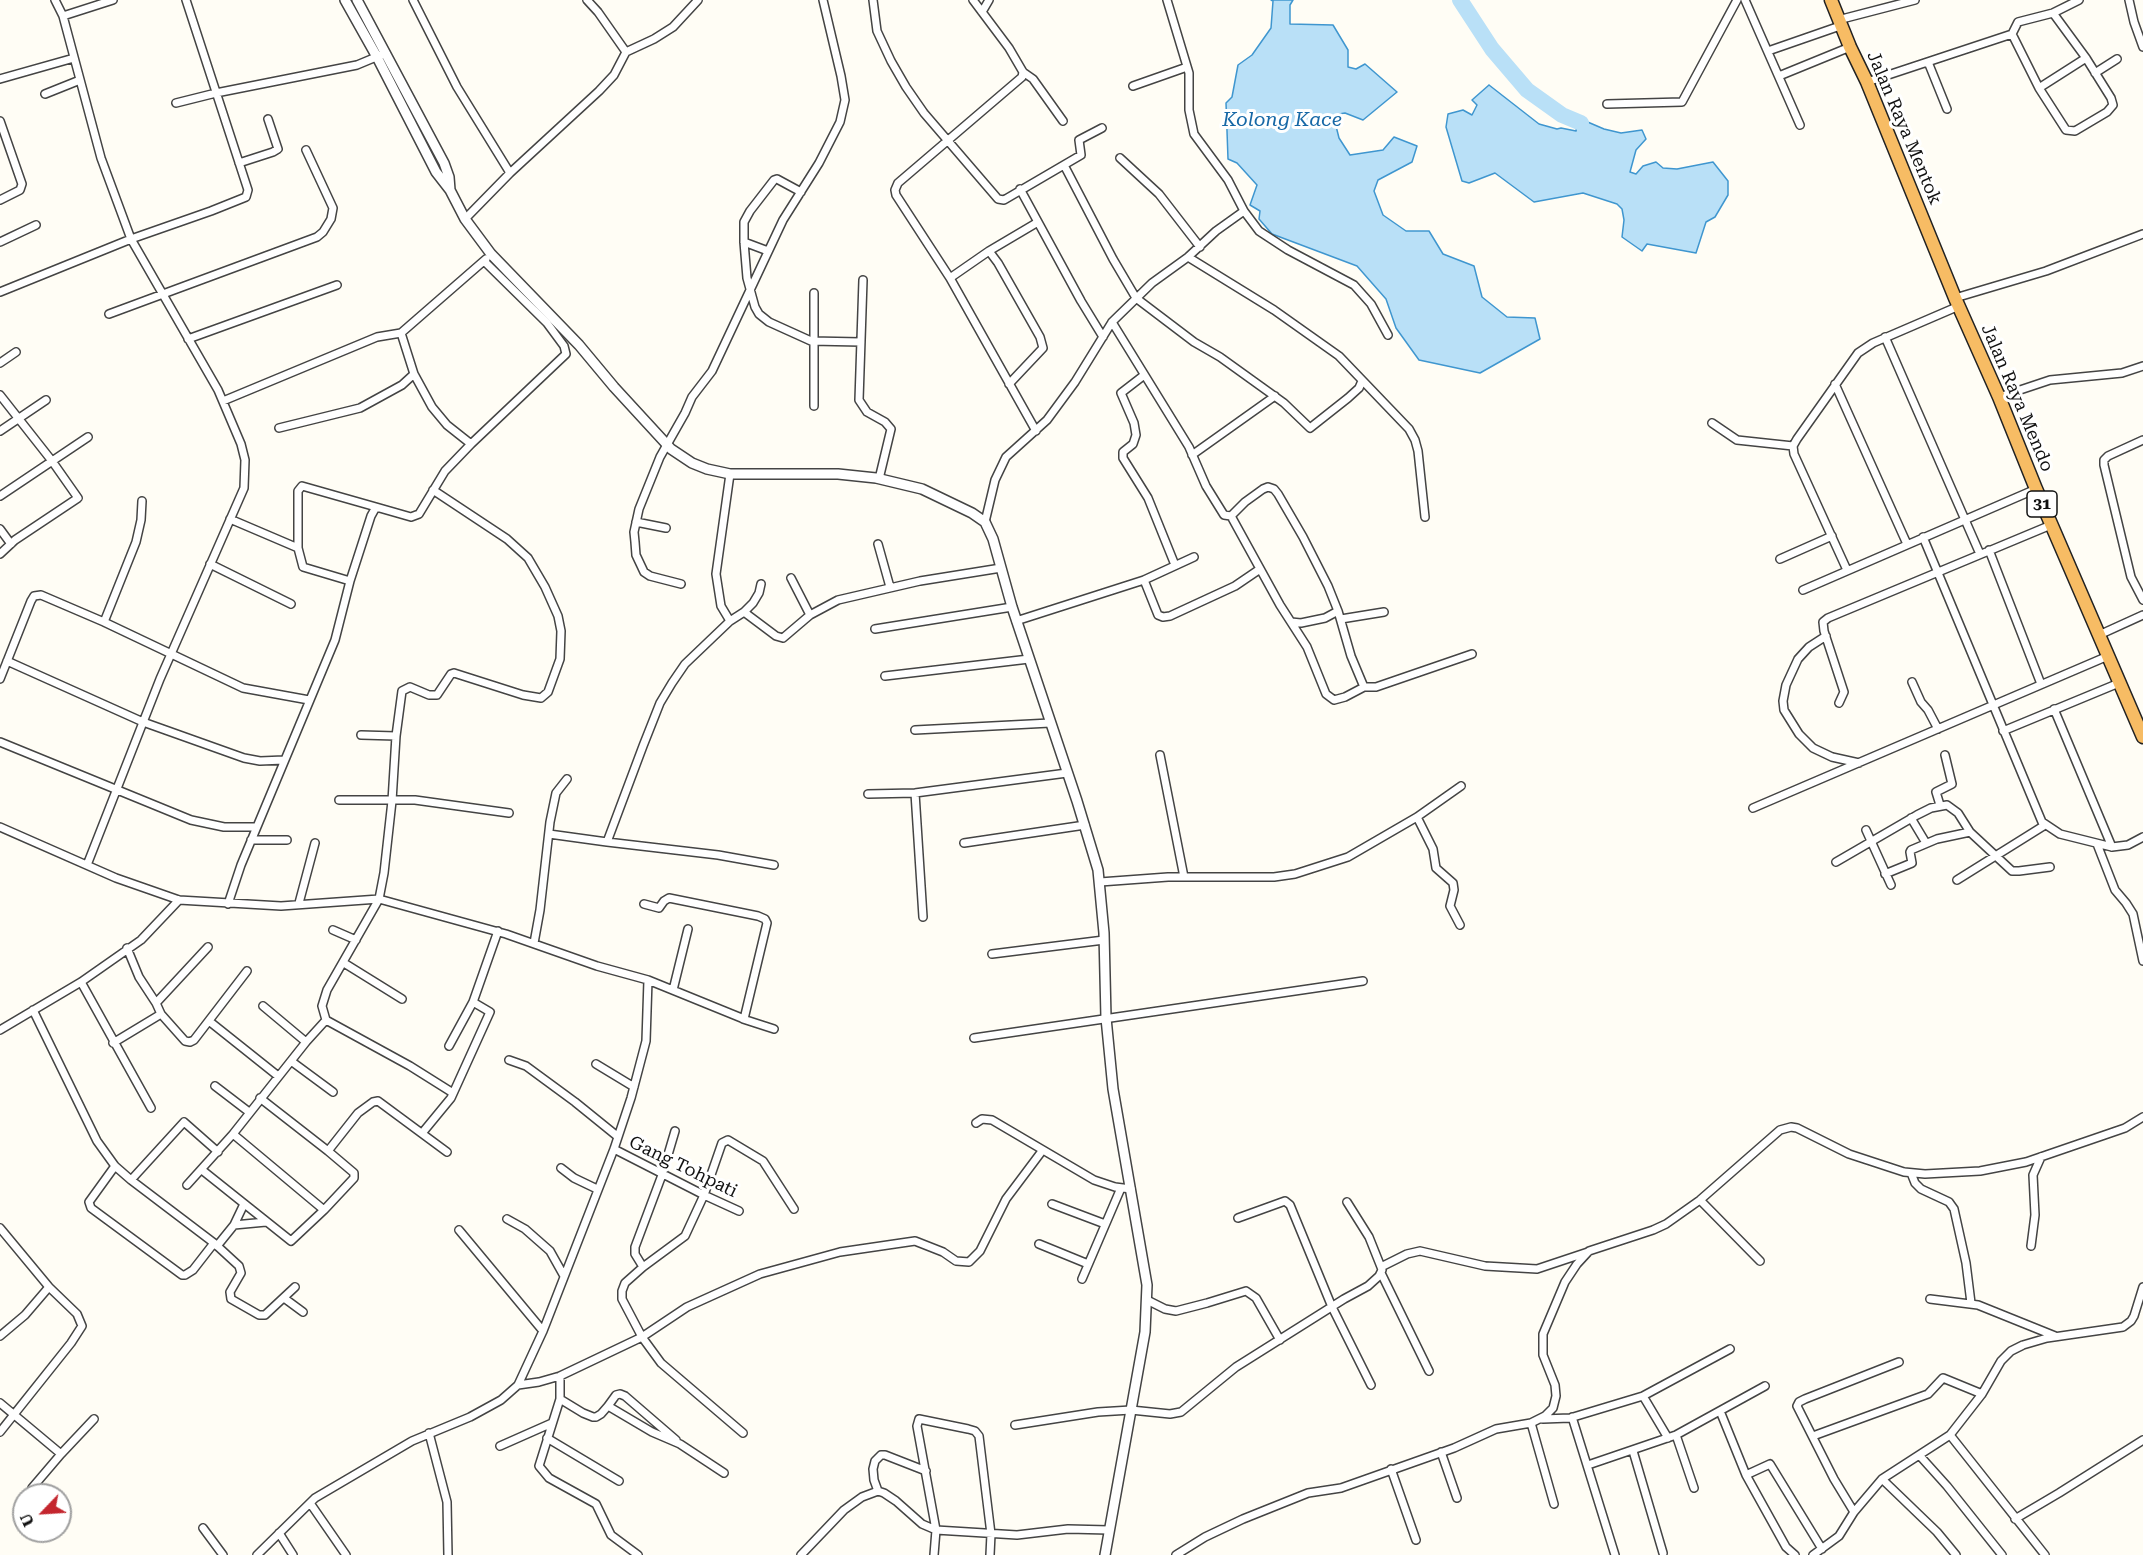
<!DOCTYPE html>
<html>
<head>
<meta charset="utf-8">
<style>
  body { margin:0 }
  #map { position:relative; width:2143px; height:1555px; overflow:hidden; background:#fffdf5; font-family:"Roboto Serif",serif }
  canvas { display:block }
  .north { position:absolute; left:12px; top:1483px; width:60px; height:60px; box-sizing:border-box; background:#fff; border:2px solid #a0a0a0; border-radius:50%; rotate:245deg; font-size:16px; font-weight:700; line-height:24px; text-align:center; color:#111 }
  .north::after { content:''; display:block; margin:auto; width:21px; height:27px; background:#c4262e; clip-path:polygon(50% 0,100% 100%,50% 72%,0 100%) }
</style>
</head>
<body>
<div id="map">
<canvas width="2143" height="1555"></canvas>
<div class="north">U</div>
</div>
<script>
const c = document.querySelector('canvas').getContext('2d');
c.lineJoin = 'round';
function fillPath(path, color) { c.fillStyle = color; c.fill(path, 'evenodd'); }
const toPath = rows => new Path2D(rows.map(r => 'M' + r).join(''));
function trace(path, color, width, dash) { c.strokeStyle = color; c.lineWidth = width; c.lineCap = dash ? 'butt' : 'round'; c.setLineDash(dash || []); c.stroke(path); }
function drawText(font, color, halo, rows, align = 'center') {
  c.font = font + ' "Roboto Serif",serif'; c.lineWidth = 6; c.setLineDash([]); c.textBaseline = 'middle'; c.strokeStyle = halo; c.fillStyle = color; for (const [text, x, y, turn = 0] of rows) {
    c.save(); c.translate(x, y); c.rotate((+turn || 0) * Math.PI / 180); c.textAlign = isNaN(turn) ? turn : align; if (halo) c.strokeText(text, 0, 0); c.fillText(text, 0, 0); c.restore();
  }
}
const water = toPath([
  [1271,0,1293,0,1290,5,1290,24,1333,25,1348,50,1348,67,1356,69,1365,64,1397,92,1363,120,1345,113,1339,114,1336,126,1339,138,1350,155,1383,150,1394,137,1417,146,1412,162,1378,180,1374,191,1383,215,1406,231,1429,231,1443,254,1474,266,1482,297,1507,317,1535,318,1540,339,1480,373,1419,360,1396,328,1386,299,1357,266,1272,234,1259,219,1260,211,1250,205,1257,185,1237,163,1228,159,1226,103,1232,97,1238,65,1252,55,1271,28,1273,1,1271,0],
  [1489,85,1539,124,1557,129,1561,128,1576,131,1577,126,1562,122,1562,111,1604,129,1621,133,1642,130,1646,139,1636,150,1630,172,1636,174,1643,166,1656,162,1663,168,1677,169,1713,162,1728,181,1728,195,1715,217,1706,222,1696,253,1647,244,1642,251,1622,237,1624,220,1622,209,1617,204,1583,193,1534,202,1495,173,1469,183,1462,181,1446,127,1448,114,1463,110,1472,115,1477,105,1472,100,1489,85]
]);
fillPath(water, '#b9e0f7');
trace(water, '#3f96cf', 1.5);
trace(toPath([
  [1460,0,1492,49,1527,90,1562,115,1581,123]
]), '#b9e0f7', 16);
const minor = toPath([
  [55,0,63,16,101,158,131,239,218,390,241,444,245,460,244,488,160,679,87,865],
  [413,0,457,87,510,173],
  [587,0,598,12,626,52],
  [873,0,877,31,891,61,906,87,924,113,998,199,1004,200,1081,155,1079,140,1102,128],
  [973,0,1009,48,1023,72,1033,79,1063,121],
  [1167,0,1189,73,1189,110,1194,134,1228,180,1244,211,1259,231,1288,250,1354,285,1371,304,1388,335],
  [1745,0,1800,125],
  [2129,0,2134,22,2143,47],
  [982,12,989,0],
  [63,16,113,0],
  [1838,20,1915,0],
  [2012,34,2039,88,2066,130,2075,131,2107,112,2113,105,2111,98,2086,58,2053,13],
  [1768,51,1840,26],
  [1928,62,1947,109],
  [1023,72,1022,77,898,183,895,190,896,195,950,278,1036,431],
  [2095,73,2117,59],
  [1779,76,1850,47],
  [0,79,74,58],
  [1867,82,2012,34,2018,22,2053,13,2079,0],
  [1133,86,1187,67],
  [2039,88,2086,58],
  [45,94,80,80],
  [176,103,216,93,357,65,381,55],
  [1607,104,1682,102,1737,0],
  [0,121,22,184,20,190,0,200],
  [1120,158,1159,194,1200,247],
  [239,163,273,152,278,149,268,119],
  [1064,165,1113,259,1136,298,1194,342,1220,357,1284,403,1310,428,1348,398,1359,388,1362,381],
  [1020,189,1081,301,1103,337],
  [801,192,777,179,774,180,750,211,744,222,744,242,747,278,755,307,759,314,769,322,811,341,861,342],
  [465,219,510,173,599,91,614,75,626,52,654,39,673,27,698,0],
  [0,242,36,225],
  [744,242,768,251],
  [989,251,1038,222],
  [1188,257,1274,310,1339,356,1409,429,1415,440,1418,451,1425,517],
  [950,278,989,251,998,263,1040,337,1043,348,1009,384],
  [863,280,859,400,867,412,885,422,891,429,879,479],
  [0,292,131,239,211,211,246,197,248,190,186,0],
  [814,293,814,406],
  [1955,298,2046,271,2143,234],
  [109,314,317,237,323,232,331,219,333,208,306,150],
  [1112,322,1189,447,1206,486,1224,515,1231,516,1245,502,1263,489,1268,487,1274,489,1278,494,1303,537,1328,586,1338,611,1351,656,1364,687,1376,687,1472,654],
  [401,333,414,374,432,407,447,425,471,444],
  [1885,337,1980,554],
  [188,339,337,285],
  [0,363,16,352],
  [1143,376,1121,393,1134,423,1136,435,1133,444,1123,452,1123,458,1148,498,1175,565],
  [1835,384,1907,544],
  [0,395,52,461,78,498,15,540,0,554],
  [1999,397,2050,380,2122,373,2143,366],
  [223,401,377,337,401,333,486,259],
  [1712,423,1737,440,1793,446],
  [279,428,360,408,402,385,414,374],
  [0,431,46,400],
  [2143,440,2108,456,2104,460,2104,465,2131,577,2143,600],
  [1192,455,1275,396],
  [0,496,88,437],
  [1231,516,1280,605,1307,647,1326,694,1334,700,1345,697,1364,687],
  [230,519,298,548,303,567,350,581],
  [636,522,666,528],
  [985,522,995,480,1006,457,1047,420,1075,382,1112,322,1152,283,1188,257,1216,231,1244,211],
  [0,529,11,544],
  [1923,537,2042,822,2060,834,2112,847,2128,845,2143,837],
  [878,544,890,587],
  [298,548,298,491,302,486,376,507],
  [1989,550,2041,684],
  [1780,559,1832,536],
  [210,564,291,604],
  [1847,570,1794,454,1793,446,1797,439,1858,353,1873,343,1959,306],
  [791,578,810,615],
  [1144,580,1158,615,1163,617,1170,616,1235,586,1260,569],
  [681,584,650,576,644,572,636,555,635,542,634,532,639,509,660,457,685,413,692,397,712,371,783,220,819,163,840,122,845,100,841,76,823,0],
  [1803,590,2036,489],
  [744,612,776,636,783,638,810,615,838,600,920,581,1001,568],
  [1341,619,1384,612],
  [730,621,744,612,753,603,759,593,761,584],
  [1016,621,1144,580,1194,557],
  [104,622,136,542,141,520,142,501],
  [1291,622,1301,623,1325,618,1338,611],
  [875,629,1012,607],
  [2099,635,2143,615],
  [1826,636,1809,647,1798,659,1786,685,1783,701,1784,710,1799,734,1813,748,1832,757,1859,763],
  [7,661,143,722,244,758,260,761,284,760],
  [885,676,1029,659],
  [0,679,31,601,34,596,41,595,104,622,243,688,309,700],
  [1912,682,1921,702,1928,710,1938,729],
  [1839,703,1844,692,1824,631,1823,622,1828,618,2051,525],
  [2054,709,2112,847],
  [915,730,1050,723],
  [2003,731,2119,683],
  [361,735,396,736],
  [0,742,191,820,224,827,256,827],
  [1160,755,1184,877],
  [915,793,923,917],
  [868,794,915,793,1067,773],
  [339,800,415,800,509,813],
  [1940,805,1936,792,1952,784,1945,755],
  [1753,808,2108,656],
  [1417,817,1433,849,1436,868,1453,883,1454,890,1450,906,1460,925],
  [1911,818,1926,843],
  [0,827,116,878,179,900,281,906,379,899,506,934,597,966,648,980,646,1041,631,1098,614,1149,543,1331,518,1385,501,1400,470,1417,412,1441,315,1498,257,1555],
  [1866,830,1891,885],
  [549,834,607,842,643,746,660,703,672,683,685,664,730,621,721,606,716,574,730,474],
  [251,840,287,840],
  [607,842,718,855,774,865],
  [964,843,1085,825],
  [2097,844,2115,890,2126,903,2133,914,2143,961],
  [1836,862,1917,815,1931,808,1947,805,1958,813,1970,832,2012,871,2019,871,2050,867],
  [1885,874,1912,863,1910,852,1911,850,1937,839,1970,832],
  [1957,880,2045,825],
  [1100,882,1168,877,1274,877,1295,874,1348,857,1417,817,1461,786],
  [299,903,315,843],
  [228,904,241,865,335,640,350,581,371,516,376,507,411,517,419,514,445,471,471,444,566,354,564,346,547,323,484,261],
  [644,904,659,908,664,901,669,898,758,916,765,919,767,923,744,1019,648,980],
  [333,930,356,940],
  [534,943,540,910,550,822,556,793,567,779],
  [208,947,156,1003,161,1014,185,1041,190,1042,194,1040,247,971],
  [127,948,139,977,156,1003],
  [992,954,1104,940],
  [344,963,402,999],
  [81,982,151,1108],
  [673,990,688,929],
  [263,1006,306,1042],
  [33,1010,97,1141,115,1166,131,1180,214,1243,239,1266,241,1273,230,1292,231,1299,259,1315,265,1315,295,1287],
  [743,1019,774,1029],
  [326,1020,322,1006,327,990,379,899,384,873,392,801,396,736,402,691,410,687,429,695,437,695,451,674,454,673,523,695,541,698,548,692,560,659,561,631,558,616,545,587,528,558,507,539,433,490],
  [209,1021,278,1076],
  [0,1030,81,982,141,940,179,900],
  [974,1038,1363,981],
  [113,1043,161,1014],
  [449,1046,473,1002,498,931],
  [509,1060,526,1066,575,1102,617,1136],
  [291,1061,333,1092],
  [596,1064,634,1087],
  [215,1086,249,1112],
  [976,1123,982,1119,992,1120,1094,1180,1115,1187,1131,1189],
  [423,1132,451,1098,490,1012,473,1002],
  [233,1134,324,1210],
  [614,1149,704,1195,739,1211],
  [328,1151,358,1113,373,1102,378,1101,447,1152],
  [115,1166,89,1202,91,1208,182,1275,185,1275,193,1270,214,1243],
  [561,1168,574,1178,597,1189],
  [202,1170,291,1241,324,1210,354,1178,354,1173,328,1151,260,1098],
  [1911,1173,1915,1183,1921,1189,1949,1202,1954,1209,1966,1263,1971,1303],
  [131,1180,184,1122,218,1152],
  [187,1185,233,1134,306,1042,326,1020,410,1066,453,1093],
  [1700,1200,1760,1261],
  [1347,1202,1369,1237,1381,1267],
  [1052,1204,1105,1224],
  [1238,1218,1285,1201,1290,1205,1332,1307,1371,1385],
  [507,1219,525,1229,550,1251,564,1276],
  [234,1225,244,1204],
  [0,1228,49,1287,77,1314,82,1326,71,1343,0,1432],
  [459,1230,543,1331],
  [1039,1244,1088,1264],
  [217,1246,234,1225,266,1222],
  [2031,1246,2035,1215,2033,1175,2041,1157],
  [643,1267,635,1254,635,1247,662,1175,675,1131],
  [1381,1273,1429,1371],
  [1082,1279,1121,1188],
  [284,1298,303,1312],
  [1930,1299,1978,1305,2055,1336],
  [1147,1300,1165,1309,1176,1311,1207,1303,1246,1291,1256,1298,1280,1340],
  [0,1336,25,1315,49,1287],
  [560,1376,560,1399,539,1466,549,1478,596,1504,611,1535,638,1555],
  [518,1385,539,1382,560,1376,642,1337,687,1307,760,1274,840,1252,915,1241,943,1252,956,1261,969,1262,980,1251,1006,1199,1042,1151],
  [1643,1396,1668,1438],
  [560,1399,583,1413,593,1417,596,1417,601,1414,608,1406,652,1432,680,1444,724,1473],
  [0,1403,61,1454],
  [608,1406,616,1395,620,1394,625,1396,676,1440],
  [1720,1411,1746,1475,1786,1547,1795,1555],
  [1572,1417,1615,1555],
  [1543,1419,1570,1418,1643,1396,1730,1349],
  [1531,1423,1554,1504],
  [1015,1425,1098,1412,1131,1410,1170,1414,1181,1412,1236,1367,1344,1299,1368,1286,1379,1276,1382,1270,1381,1267,1407,1254,1420,1251,1485,1266,1537,1269,1588,1252],
  [429,1433,447,1502,448,1555],
  [743,1433,661,1363,642,1337,622,1299,622,1291,625,1283,643,1267,685,1236,704,1195,722,1143,728,1140,763,1161,794,1209],
  [1676,1435,1694,1488],
  [1950,1435,2045,1555],
  [1813,1436,1928,1394,1943,1378,1982,1394],
  [547,1438,619,1481],
  [500,1446,552,1423],
  [1633,1451,1663,1553],
  [1441,1452,1457,1498],
  [1920,1456,1947,1486,2002,1555],
  [1588,1465,1676,1435,1765,1386],
  [1391,1469,1416,1540],
  [1746,1475,1770,1464,1822,1549],
  [1882,1479,1937,1532,1956,1555],
  [32,1488,61,1454,94,1419],
  [878,1491,874,1480,873,1469,875,1461,881,1455,885,1455,926,1471],
  [310,1503,346,1555],
  [1854,1512,1834,1479,1797,1406,1799,1402,1805,1399,1899,1362],
  [2015,1519,2059,1493,2143,1440],
  [203,1528,223,1555],
  [279,1533,293,1555],
  [801,1555,844,1510,862,1497,878,1491,884,1493,896,1501,922,1524,936,1530,1017,1535,1068,1529,1109,1530],
  [934,1555,936,1530,917,1426,919,1419,968,1429,975,1431,979,1436,991,1534,990,1555],
  [1176,1555,1205,1537,1243,1519,1308,1493,1341,1488,1454,1448,1496,1429,1531,1423,1545,1416,1553,1408,1556,1396,1555,1385,1543,1355,1543,1334,1565,1282,1577,1264,1589,1251,1653,1230,1666,1224,1700,1200,1780,1130,1791,1127,1797,1128,1849,1154,1904,1172,1925,1174,1980,1171,2026,1162,2125,1128,2143,1117],
  [1813,1555,1839,1536,1854,1512,1882,1479,1950,1435,1982,1394,2001,1361,2011,1351,2023,1345,2047,1338,2123,1327,2131,1321,2134,1316,2143,1287]
]);
const tertiary = toPath([
  [345,0,377,57,436,172,450,190,465,219,491,254,579,345,614,387,671,449,692,463,707,469,730,474,838,474,876,478,922,489,972,513,985,522,993,539,1012,607,1077,801,1098,870,1104,933,1106,1018,1113,1089,1147,1285,1145,1332,1105,1555],
  [357,0,444,163,449,177,450,190]
]);
const trunk = toPath([
  [1831,0,1850,47,1867,82,1955,298,1999,397,2036,489,2143,737]
]);
trace(minor, '#444', 10);
trace(tertiary, '#444', 12);
trace(trunk, '#222', 15);
trace(minor, '#fff', 7);
trace(tertiary, '#fff', 9);
trace(trunk, '#f7bc64', 12);
for (const [x, y, w] of [
  [2042,504,30]
]) { const box = new Path2D(); box.roundRect(x - w / 2, y - 13, w, 26, 4.5); c.fillStyle = '#fff'; c.fill(box); trace(box, '#111', 1.5); }
drawText('bold 16px', '#111', null, [
  ["31",2042,504]
]);
drawText('18px', '#111', '#fff', [
  ["Jalan Raya Mentok",1904,128,67],
  ["Jalan Raya Mendo",2017,398,67],
  ["Gang Tohpati",683,1167,26]
]);
drawText('italic 20px', '#1768a6', '#fff', [
  ["Kolong Kace",1282,120]
]);
</script>
</body>
</html>
